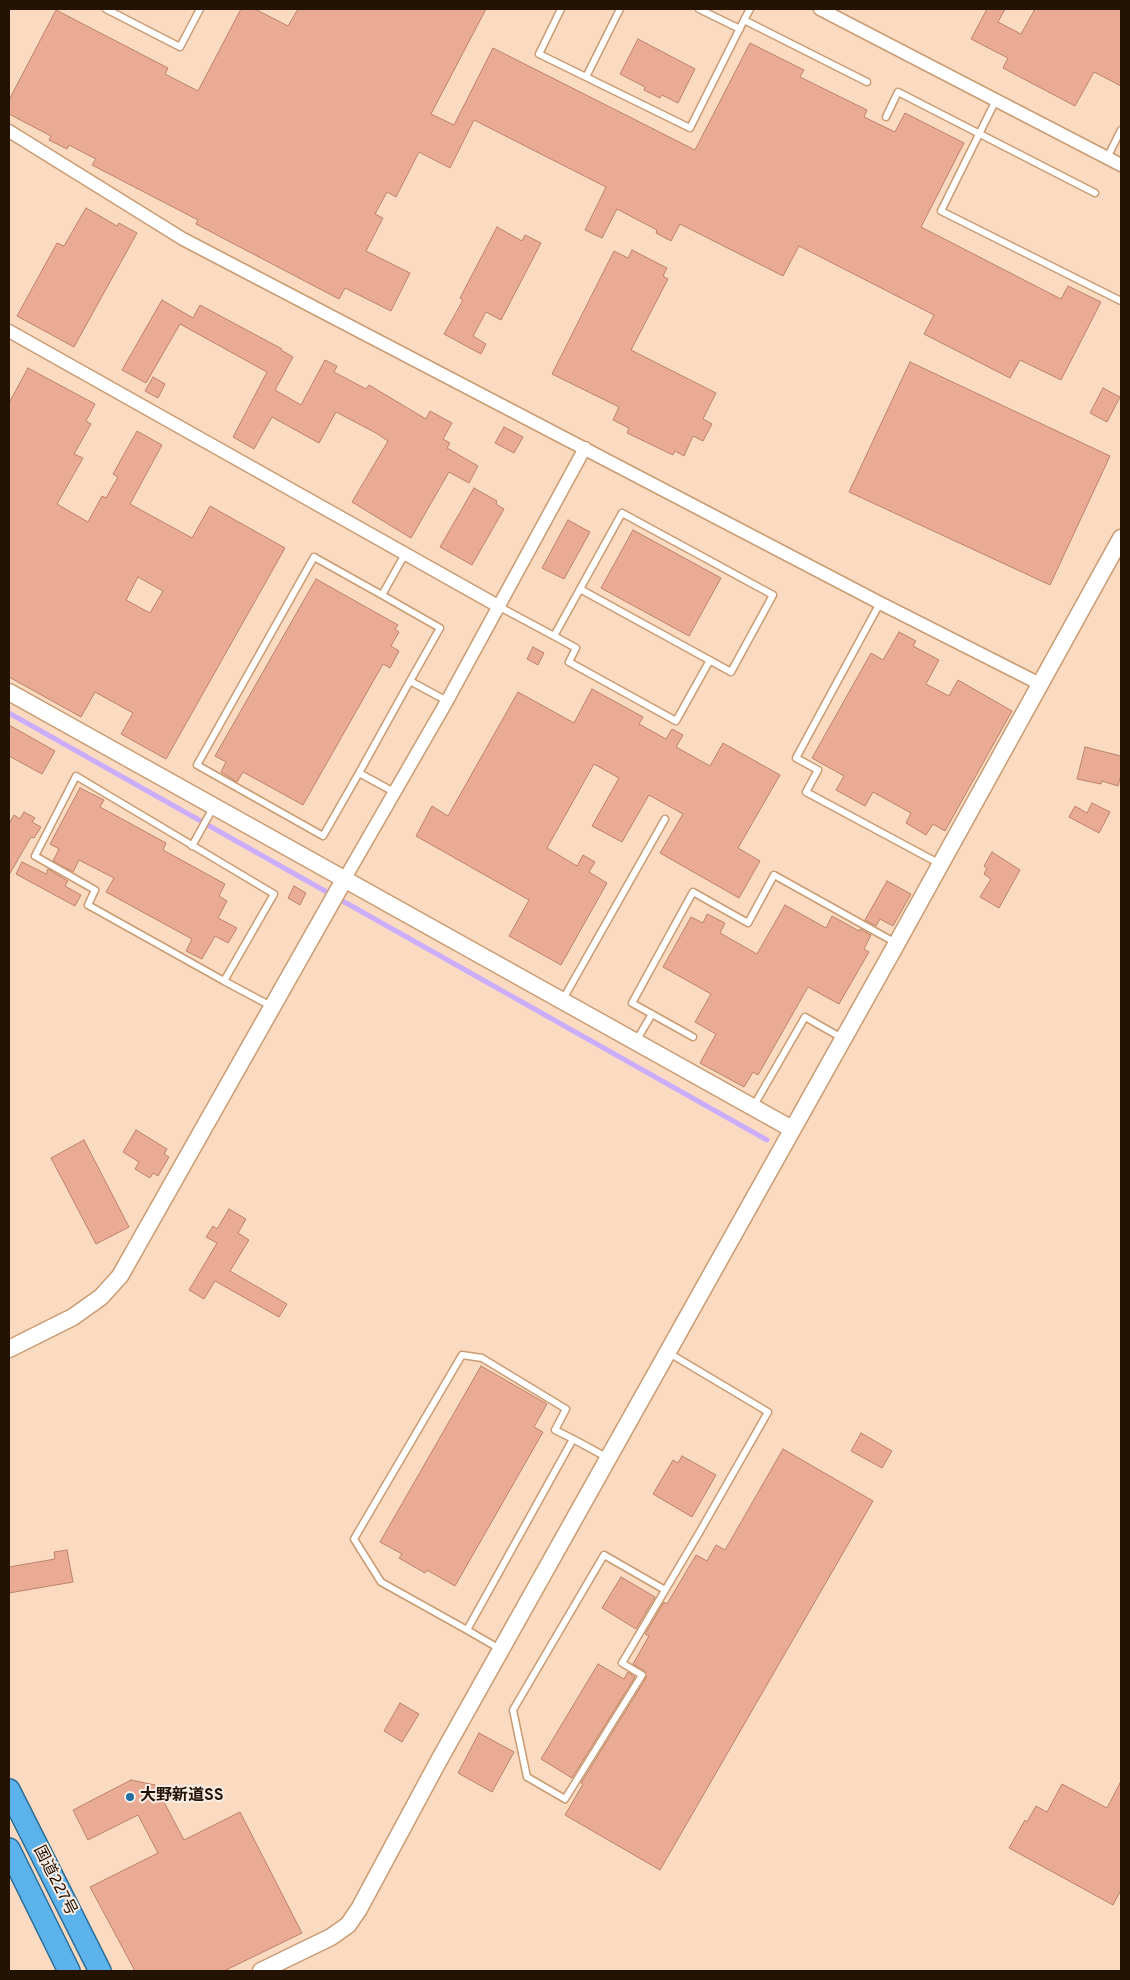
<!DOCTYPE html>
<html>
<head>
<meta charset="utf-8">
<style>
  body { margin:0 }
  #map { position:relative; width:1130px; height:1980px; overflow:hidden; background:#fadbc2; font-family:Overpass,sans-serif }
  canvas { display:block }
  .frame { position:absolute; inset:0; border:10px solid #241203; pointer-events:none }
</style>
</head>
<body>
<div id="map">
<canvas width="1130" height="1980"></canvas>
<div class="frame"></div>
</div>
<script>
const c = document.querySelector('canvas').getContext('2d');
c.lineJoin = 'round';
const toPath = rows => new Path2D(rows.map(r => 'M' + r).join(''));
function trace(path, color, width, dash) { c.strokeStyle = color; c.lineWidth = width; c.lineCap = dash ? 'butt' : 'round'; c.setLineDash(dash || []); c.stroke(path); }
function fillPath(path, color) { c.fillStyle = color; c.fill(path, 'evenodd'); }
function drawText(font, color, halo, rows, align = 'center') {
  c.font = font + ' Overpass,"Noto Sans JP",sans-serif'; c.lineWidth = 4; c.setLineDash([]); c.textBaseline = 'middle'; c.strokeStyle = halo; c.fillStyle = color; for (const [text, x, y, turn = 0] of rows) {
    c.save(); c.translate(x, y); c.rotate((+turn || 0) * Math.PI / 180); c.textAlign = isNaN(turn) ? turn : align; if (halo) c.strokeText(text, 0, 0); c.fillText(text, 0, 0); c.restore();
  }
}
trace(toPath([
  [9,713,767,1140]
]), '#ccadfb', 5);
const building = toPath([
  [241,9,255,9,288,26,298,9,486,9,431,114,454,125,493,48,695,150,750,43,804,70,800,77,867,110,864,117,895,132,905,113,964,143,921,227,1061,299,1068,286,1101,302,1061,380,1020,360,1010,378,924,334,934,315,799,246,783,276,680,224,671,241,656,233,657,230,617,209,602,238,585,230,606,187,474,120,450,168,419,152,396,197,387,192,375,214,383,218,366,251,410,273,391,311,345,288,339,299,196,224,198,220,92,165,96,159,69,145,67,149,49,140,51,136,9,114,9,100,56,10,168,68,165,74,198,91,241,9],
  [987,9,1005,9,998,22,1021,34,1035,9,1121,9,1121,86,1094,72,1075,106,1003,68,1008,58,971,39,987,9],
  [638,39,695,69,678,103,662,95,660,98,644,90,645,87,620,74,638,39],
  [86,208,117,226,119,223,137,233,74,347,17,316,57,243,64,246,86,208],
  [497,227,522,241,525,235,541,243,501,320,486,312,473,336,486,344,481,354,444,334,463,300,460,298,497,227],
  [632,250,667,268,663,276,668,279,631,350,716,393,703,419,712,424,703,441,693,436,684,456,675,451,673,455,627,433,629,428,613,420,619,407,552,374,614,251,628,258,632,250],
  [162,300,193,318,200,305,282,349,281,350,293,357,275,390,301,405,325,360,337,366,334,372,366,389,369,385,426,419,430,411,452,423,443,439,450,443,447,448,478,466,469,483,449,472,411,538,352,502,388,441,376,433,336,412,319,443,272,417,254,449,233,437,267,372,180,324,146,383,122,370,162,300],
  [910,362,1110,456,1050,585,849,492,910,362],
  [28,368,95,404,86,421,91,424,74,454,83,458,57,504,88,522,102,496,106,498,118,477,113,474,137,431,162,445,130,504,192,538,210,506,285,548,166,759,121,734,133,713,95,692,81,717,9,677,9,403,28,368],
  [138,577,163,591,150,613,126,600,138,577],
  [153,377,165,384,158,398,145,391,153,377],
  [1103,388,1120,397,1107,422,1090,413,1103,388],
  [504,427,523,437,514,453,495,443,504,427],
  [474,488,497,501,496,504,504,509,472,565,440,547,474,488],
  [568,520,590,532,564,579,542,568,568,520],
  [633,530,721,578,689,636,601,588,633,530],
  [316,579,398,625,395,629,399,632,391,646,399,651,390,668,383,664,303,805,243,772,237,782,221,772,226,762,215,756,316,579],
  [899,632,916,641,913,646,939,660,926,684,949,696,958,680,1012,711,945,831,933,824,926,835,906,823,911,813,873,792,865,806,836,790,844,776,812,758,871,653,883,660,899,632],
  [533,647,544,653,538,665,527,659,533,647],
  [592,689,643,717,639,724,666,739,672,729,683,735,676,747,710,766,723,743,780,775,738,848,760,861,739,898,660,853,683,814,649,795,622,842,592,826,619,778,594,764,547,848,577,866,583,855,595,862,589,872,607,883,561,965,509,936,529,900,416,836,432,806,448,816,518,692,574,723,592,689],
  [9,725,55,751,42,774,9,756,9,725],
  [1085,747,1121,756,1121,775,1118,786,1102,781,1101,784,1077,779,1085,747],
  [80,788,104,800,100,807,166,843,163,850,225,884,219,896,227,901,218,918,237,928,228,943,215,936,202,959,186,951,192,939,106,892,114,878,79,860,73,872,53,861,59,849,50,844,80,788],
  [1092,803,1110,812,1099,833,1069,817,1075,806,1087,813,1092,803],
  [24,812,35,818,32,822,41,827,34,838,31,837,9,875,9,824,14,815,20,819,24,812],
  [992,852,1020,870,999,908,980,897,991,879,984,874,987,868,984,866,992,852],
  [22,862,46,874,48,869,68,881,65,886,81,895,75,906,16,874,22,862],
  [887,881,911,894,893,926,880,919,876,926,865,920,887,881],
  [294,886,306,893,300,905,288,898,294,886],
  [785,905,826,928,832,916,859,931,860,929,871,935,864,949,869,952,839,1004,808,987,758,1075,753,1072,744,1087,700,1063,716,1034,695,1022,711,994,663,967,691,917,703,923,707,914,725,923,720,933,757,954,785,905],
  [136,1130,167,1149,164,1154,169,1157,158,1176,153,1173,150,1178,135,1169,139,1162,123,1152,136,1130],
  [84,1140,129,1227,96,1244,51,1158,84,1140],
  [229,1209,246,1219,238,1233,249,1240,230,1271,287,1304,279,1317,215,1281,204,1299,189,1290,217,1243,206,1237,213,1226,217,1229,229,1209],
  [481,1366,547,1404,534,1427,543,1432,455,1586,427,1570,425,1573,399,1558,402,1554,380,1542,481,1366],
  [861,1433,892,1451,882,1468,851,1451,861,1433],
  [783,1449,873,1501,660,1870,565,1815,583,1784,581,1783,646,1678,645,1671,633,1664,649,1636,645,1634,664,1602,667,1604,696,1555,707,1561,716,1545,725,1550,783,1449],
  [682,1456,716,1475,692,1517,653,1494,673,1460,678,1463,682,1456],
  [67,1550,73,1582,9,1593,9,1567,55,1559,54,1552,67,1550],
  [621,1577,655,1597,636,1629,602,1608,621,1577],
  [598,1664,624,1679,628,1672,635,1677,572,1778,541,1759,598,1664],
  [400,1703,419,1714,402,1742,384,1731,400,1703],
  [479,1733,514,1752,492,1792,458,1773,479,1733],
  [131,1780,155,1785,184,1840,240,1812,302,1933,224,1971,135,1971,90,1887,158,1853,138,1815,88,1840,73,1810,131,1780],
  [1121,1781,1121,1890,1113,1905,1009,1848,1025,1820,1027,1822,1036,1806,1047,1812,1062,1784,1107,1808,1121,1781]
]);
fillPath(building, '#e9ab93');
trace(building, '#bc826a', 1);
const service = toPath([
  [106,9,180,47,200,9],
  [561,9,539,54,586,77],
  [620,9,586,77,690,128,744,20],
  [699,9,740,29],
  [750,9,744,20,867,82],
  [996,100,941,211,1121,301],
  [886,117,898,92,1095,193],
  [1107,158,1121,130],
  [622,513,773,595,731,672,580,589,622,513],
  [405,554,382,595,440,628,410,681],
  [880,603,796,758,818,770,806,792,940,864],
  [498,606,554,636,580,589],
  [554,636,576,648,569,662,676,721,710,660],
  [359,773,323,836,197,765,314,557,382,595],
  [394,792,359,773,410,681,447,701],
  [192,846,213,808],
  [224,981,88,905,95,890,35,856,76,776,274,894,224,981,271,1006],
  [562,1001,665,819],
  [693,1037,632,1003,693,892,748,923,774,875,896,943],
  [636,1041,652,1014],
  [753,1107,805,1017,842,1038],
  [665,1590,604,1555,513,1710,527,1777,565,1799,642,1675,622,1663,699,1533,768,1412,669,1353],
  [467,1630,381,1582,354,1539,462,1355,482,1358,566,1409,555,1430,573,1439],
  [500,1649,467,1630,573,1439,608,1458]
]);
const minor = toPath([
  [820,9,1121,165],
  [9,131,183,239,880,603,1040,684],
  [9,331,498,606],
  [344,880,447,701,585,448]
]);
const tertiary = toPath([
  [9,692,792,1129],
  [9,1349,73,1317,101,1297,120,1276,344,880],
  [261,1971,331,1937,348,1925,359,1909,438,1762,897,943,1121,538]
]);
const trunk = toPath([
  [9,1790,100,1971],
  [9,1849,69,1971]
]);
trace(service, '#cb9b71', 9);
trace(minor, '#cb9b71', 15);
trace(tertiary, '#cb9b71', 19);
trace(trunk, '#2e6e97', 24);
trace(service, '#fff', 6);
trace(minor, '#fff', 12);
trace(tertiary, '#fff', 16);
trace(trunk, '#5cb3eb', 21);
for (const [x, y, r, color] of [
  [130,1797,5,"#2270a2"]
]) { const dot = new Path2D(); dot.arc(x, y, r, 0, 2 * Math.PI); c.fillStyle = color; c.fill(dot); trace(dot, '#f7ede4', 2); }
drawText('bold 16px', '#241203', '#f7ede4', [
  ["大野新道SS",140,1797]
], 'left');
drawText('16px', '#241203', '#f7ede4', [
  ["国道227号",54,1881,63]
]);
</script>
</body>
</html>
